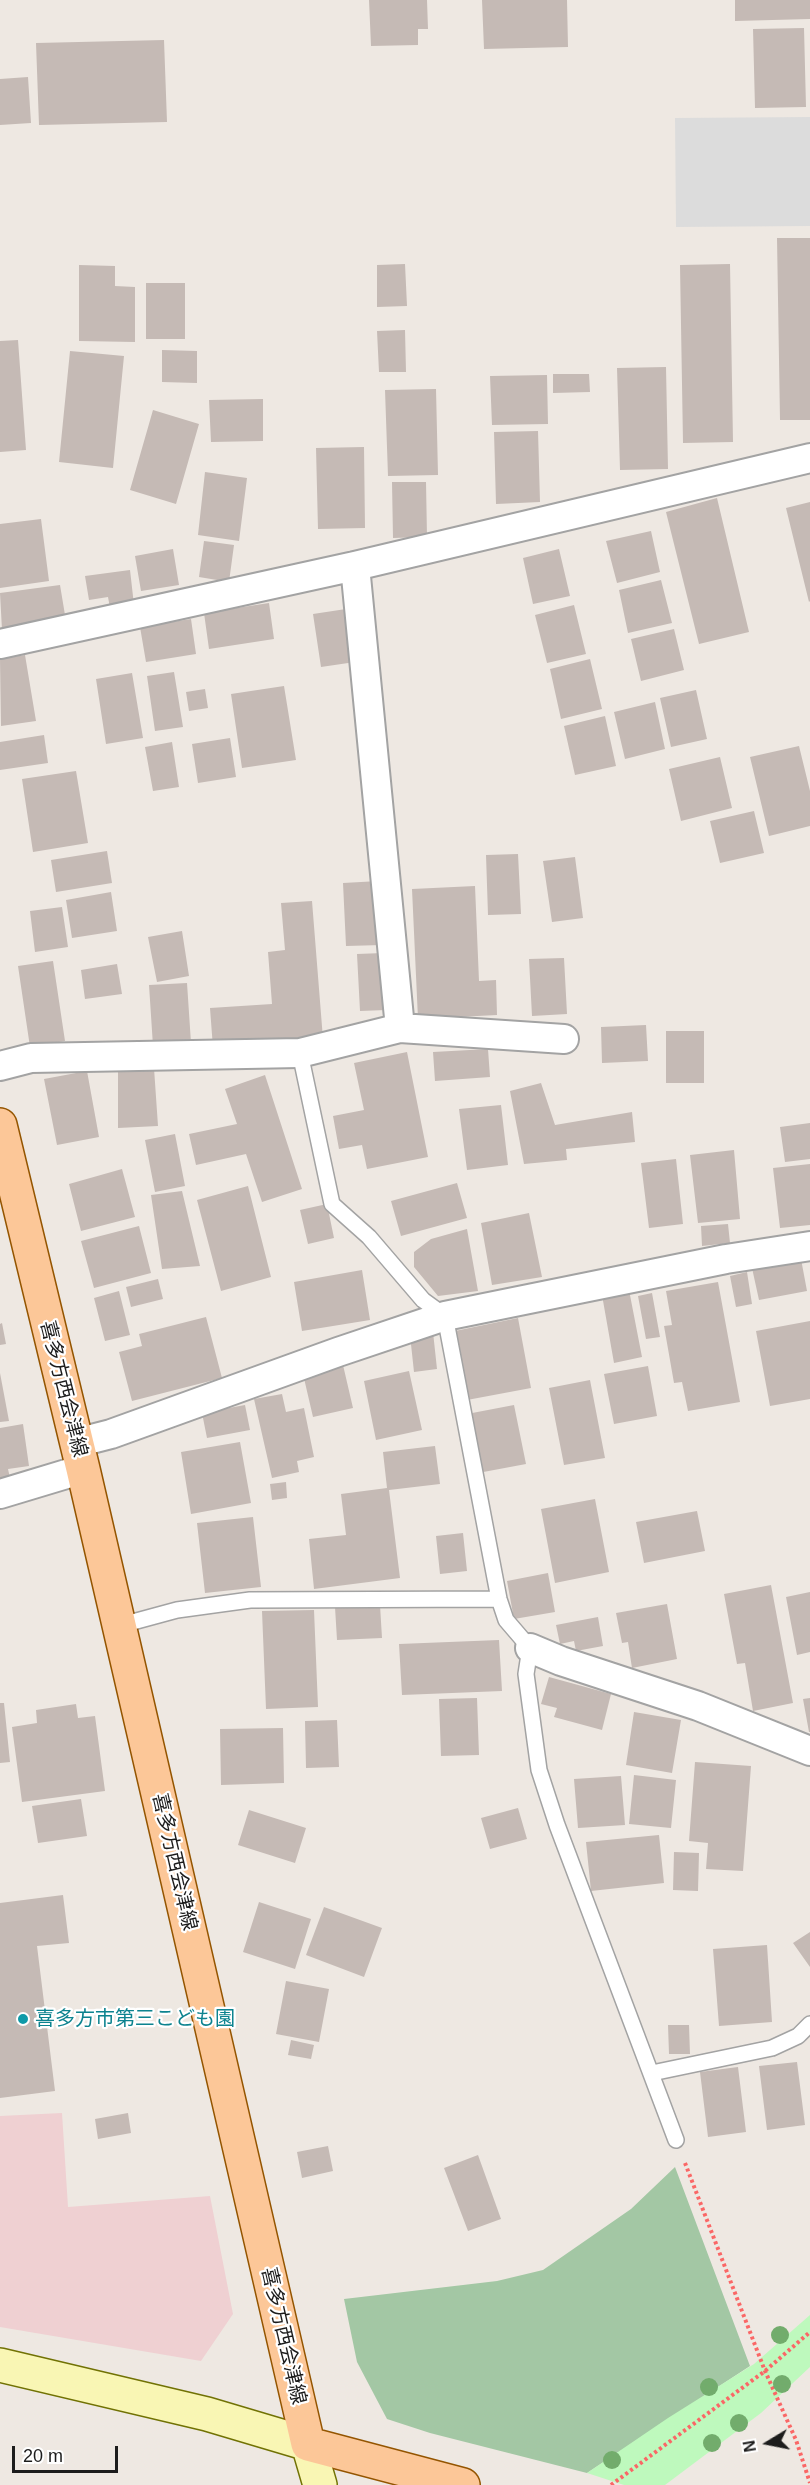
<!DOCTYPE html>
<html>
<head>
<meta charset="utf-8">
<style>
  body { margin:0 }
  #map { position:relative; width:810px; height:2485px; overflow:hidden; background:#eee8e2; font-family:Arial,sans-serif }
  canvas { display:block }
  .north { position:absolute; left:738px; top:2413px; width:60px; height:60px; -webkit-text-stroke:4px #fff; paint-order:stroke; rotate:260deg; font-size:16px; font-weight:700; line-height:24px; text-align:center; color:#1c1c1c }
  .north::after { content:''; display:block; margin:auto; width:21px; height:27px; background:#1c1c1c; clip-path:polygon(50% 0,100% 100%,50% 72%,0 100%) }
  .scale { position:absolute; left:12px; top:2446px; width:106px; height:27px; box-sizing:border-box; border:3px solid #1c1c1c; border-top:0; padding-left:8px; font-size:18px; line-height:21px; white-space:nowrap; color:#1c1c1c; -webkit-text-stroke:4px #fff; paint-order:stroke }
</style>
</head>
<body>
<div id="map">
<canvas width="810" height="2485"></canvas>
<div class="north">N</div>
<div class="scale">20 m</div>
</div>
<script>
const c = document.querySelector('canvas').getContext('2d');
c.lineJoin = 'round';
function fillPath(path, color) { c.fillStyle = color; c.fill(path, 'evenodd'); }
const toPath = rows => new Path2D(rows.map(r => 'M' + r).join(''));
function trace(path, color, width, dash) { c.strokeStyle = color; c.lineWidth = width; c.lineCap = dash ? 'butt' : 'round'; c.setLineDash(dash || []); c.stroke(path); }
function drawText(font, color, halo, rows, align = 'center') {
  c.font = font + ' Arial,"Noto Sans JP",sans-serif'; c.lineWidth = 4.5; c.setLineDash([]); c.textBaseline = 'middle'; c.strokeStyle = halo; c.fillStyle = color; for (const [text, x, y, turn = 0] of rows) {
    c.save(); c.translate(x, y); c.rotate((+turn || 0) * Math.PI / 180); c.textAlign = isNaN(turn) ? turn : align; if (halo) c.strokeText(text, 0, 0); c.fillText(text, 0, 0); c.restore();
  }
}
fillPath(toPath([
  [62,2113,68,2207,210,2196,233,2314,201,2361,0,2327,0,2116]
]), '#efd0d2');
fillPath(toPath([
  [675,2167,750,2366,587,2473,430,2433,387,2419,357,2362,344,2299,497,2281,543,2270,631,2209]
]), '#a3c7a4');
fillPath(toPath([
  [810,2315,810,2367,761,2413,665,2485,624,2485,587,2473,668,2418,754,2364]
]), '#bef9bd');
fillPath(toPath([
  [810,117,810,226,676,227,675,118]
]), '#dcdcdc');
fillPath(toPath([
  [369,0,427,0,428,29,418,29,418,45,371,46],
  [482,0,567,0,568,47,484,49],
  [735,0,810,0,810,19,735,21],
  [804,28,806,107,755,108,753,29],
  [164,40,167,122,39,125,36,43],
  [28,77,31,123,0,125,0,79],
  [777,238,810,238,810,420,780,420],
  [405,264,407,306,377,307,377,265],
  [730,264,733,442,683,443,680,265],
  [79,265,115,266,115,286,135,287,135,342,79,341],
  [146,283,185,283,185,339,146,339],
  [405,330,406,372,379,372,377,331],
  [18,340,26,450,0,452,0,341],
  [162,350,197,351,197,383,162,382],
  [70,351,124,356,113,468,59,462],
  [666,367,668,469,620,470,617,368],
  [553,374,589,374,590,392,553,393],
  [547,375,548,424,492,425,490,376],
  [436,389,438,475,388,476,385,390],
  [263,399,263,441,211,442,209,400],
  [153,410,199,424,176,504,130,490],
  [538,431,540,502,496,504,494,432],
  [364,447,365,528,318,529,316,448],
  [205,472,247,478,239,541,198,535],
  [392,482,426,482,427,537,393,538],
  [717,498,749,632,699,644,666,512],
  [810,502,810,601,809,602,786,508],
  [41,519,49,581,0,588,0,524],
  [651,531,660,572,617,583,606,541],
  [204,541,234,545,229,582,199,577],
  [173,549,179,585,141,591,135,556],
  [559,549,570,596,533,604,523,558],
  [130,570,134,605,110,608,108,597,89,600,85,576],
  [661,580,672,623,628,633,619,590],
  [60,585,66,621,2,630,0,593],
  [269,603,274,639,209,649,204,613],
  [574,605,586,654,547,663,535,615],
  [346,609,355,662,321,667,313,614],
  [191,619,196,654,146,662,140,627],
  [674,629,684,670,641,681,631,639],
  [25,655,36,721,1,726,0,659],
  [590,659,602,709,561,719,550,669],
  [174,672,183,727,155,731,147,676],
  [132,673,143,738,106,744,96,679],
  [284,686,296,760,242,768,231,694],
  [205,689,208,708,189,711,186,692],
  [696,690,707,739,671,747,660,698],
  [655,702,665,749,625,759,614,712],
  [605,716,616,766,575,775,564,726],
  [44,735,48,763,0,770,0,742],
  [230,738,236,777,198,783,192,744],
  [172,742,179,787,153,791,145,747],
  [799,746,810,791,810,826,769,836,750,757],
  [720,757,732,808,681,821,669,769],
  [76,771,88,843,33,852,22,779],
  [754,811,764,853,720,863,710,821],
  [107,851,112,883,56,892,51,860],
  [518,854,521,914,488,915,486,855],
  [575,857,583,918,552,922,543,861],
  [379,881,382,945,346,946,343,883],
  [475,886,479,981,496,980,497,1015,418,1019,412,889],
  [111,892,117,931,72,938,66,900],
  [312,901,323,1039,213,1048,210,1008,272,1004,268,952,285,950,281,903],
  [62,907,68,947,35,952,30,911],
  [182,931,189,976,157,982,148,937],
  [383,953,386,1010,360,1011,357,954],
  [564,958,567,1014,532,1016,529,959],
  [53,961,65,1041,30,1047,18,966],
  [117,964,122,994,85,999,81,970],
  [187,983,191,1043,153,1046,149,985],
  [646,1025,648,1061,602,1063,601,1027],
  [666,1031,704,1031,704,1083,666,1083],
  [488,1049,490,1077,435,1081,433,1052],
  [407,1052,428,1157,367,1169,362,1145,339,1149,333,1116,364,1110,354,1063],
  [118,1066,154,1068,158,1126,118,1128],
  [87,1071,99,1137,57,1145,44,1079],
  [265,1075,302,1189,262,1202,246,1154,196,1165,189,1134,237,1124,225,1089],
  [541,1083,555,1125,632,1112,635,1142,566,1149,567,1160,524,1164,510,1091],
  [501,1105,508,1165,467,1170,459,1109],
  [810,1123,810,1159,785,1162,780,1127],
  [175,1134,185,1186,155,1192,145,1140],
  [734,1150,740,1219,698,1223,690,1155],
  [676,1159,683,1224,649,1228,641,1163],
  [810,1164,810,1225,780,1228,773,1168],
  [122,1169,135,1217,81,1231,69,1184],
  [457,1183,467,1218,401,1236,391,1201],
  [248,1186,271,1277,221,1291,197,1200],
  [182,1191,200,1266,162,1269,151,1195],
  [327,1204,334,1238,308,1244,300,1210],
  [529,1213,542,1277,492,1285,481,1223],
  [728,1224,730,1243,702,1246,701,1226],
  [139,1226,151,1273,94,1288,81,1241],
  [467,1229,478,1291,438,1296,414,1267,414,1252,431,1239],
  [801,1259,807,1291,759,1300,752,1268],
  [362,1270,370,1320,302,1331,294,1282],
  [747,1272,752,1304,736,1307,730,1276],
  [158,1279,163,1299,131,1307,126,1287],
  [718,1282,740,1402,688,1411,682,1382,674,1383,664,1326,672,1325,666,1291],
  [629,1290,642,1357,614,1363,602,1295],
  [119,1291,130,1335,105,1341,94,1298],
  [652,1293,660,1337,646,1339,638,1296],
  [206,1317,222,1378,132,1401,119,1352,142,1346,139,1334],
  [518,1318,531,1388,467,1400,455,1331],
  [810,1321,810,1399,770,1406,756,1331],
  [2,1323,6,1344,0,1345,0,1324],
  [433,1332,437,1369,414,1372,410,1335],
  [343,1365,353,1408,313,1417,303,1374],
  [648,1366,657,1416,614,1424,604,1374],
  [409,1371,422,1430,376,1440,364,1381],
  [0,1373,9,1421,0,1422],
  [590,1380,605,1458,564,1465,549,1388],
  [282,1394,286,1412,304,1408,314,1457,297,1461,299,1472,272,1478,254,1399],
  [245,1405,250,1430,207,1438,202,1413],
  [514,1405,526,1464,478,1473,467,1414],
  [23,1424,29,1466,8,1469,10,1478,0,1480,0,1428],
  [240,1442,251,1503,191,1514,181,1452],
  [435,1446,440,1484,389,1490,400,1578,314,1589,309,1539,346,1535,341,1494,387,1488,383,1452],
  [286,1482,287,1498,272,1500,270,1484],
  [595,1499,609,1572,555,1583,541,1509],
  [697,1511,705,1551,644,1563,636,1522],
  [253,1517,261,1587,205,1593,197,1523],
  [463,1533,467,1571,440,1574,436,1536],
  [548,1573,555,1612,514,1619,507,1581],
  [771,1585,793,1703,753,1711,745,1663,737,1664,724,1594],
  [810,1592,810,1652,797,1655,786,1597],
  [667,1604,677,1659,632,1668,628,1642,622,1643,616,1613],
  [380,1605,382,1638,337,1640,335,1607],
  [314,1610,318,1707,266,1709,262,1611],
  [598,1617,603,1646,576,1651,574,1641,560,1644,556,1625],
  [499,1640,502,1691,402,1695,399,1644],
  [549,1677,611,1694,602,1730,554,1717,557,1708,541,1704],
  [477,1698,479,1755,441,1756,439,1699],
  [810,1698,810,1732,809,1732,803,1699],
  [0,1703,4,1703,10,1762,0,1763],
  [76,1704,78,1718,95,1716,105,1791,22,1802,12,1727,37,1723,36,1710],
  [634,1712,681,1720,672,1773,626,1765],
  [337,1720,339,1767,306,1768,305,1721],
  [283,1728,284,1783,221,1785,220,1729],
  [695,1762,751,1766,743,1871,706,1869,708,1843,689,1841],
  [634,1775,676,1780,671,1828,629,1824],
  [621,1776,625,1825,578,1828,574,1779],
  [81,1799,87,1836,38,1843,32,1806],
  [518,1808,527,1839,490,1849,481,1818],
  [249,1810,306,1828,295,1863,238,1845],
  [659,1835,664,1883,591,1891,586,1842],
  [674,1852,699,1853,698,1891,673,1890],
  [63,1895,69,1943,37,1946,55,2091,0,2098,0,1903],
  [259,1902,311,1919,295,1969,243,1952],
  [324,1907,382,1928,364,1977,306,1955],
  [810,1932,810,1967,793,1943],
  [767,1945,772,2022,719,2026,713,1949],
  [286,1981,329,1989,319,2042,276,2034],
  [668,2025,689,2025,690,2054,669,2054],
  [291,2040,314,2045,311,2059,288,2055],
  [797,2062,805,2125,767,2130,759,2066],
  [738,2067,746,2132,708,2137,700,2072],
  [128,2113,131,2133,98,2139,95,2119],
  [328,2146,333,2171,302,2178,297,2152],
  [478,2155,501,2219,468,2231,444,2168]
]), '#c5bab5');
const lane = toPath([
  [300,1053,332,1204,369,1237,423,1300,445,1316,499,1599,506,1620,530,1648,526,1674,539,1770,557,1825,676,2140],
  [118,1626,177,1610,250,1600,499,1599],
  [652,2073,772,2048,798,2036,810,2024]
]);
const street = toPath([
  [355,566,400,1028],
  [0,644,355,566,810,458],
  [0,1066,31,1058,300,1053,400,1028,564,1039],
  [76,1443,111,1434,338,1352,445,1316,726,1259,810,1246],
  [0,1494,83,1469],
  [530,1648,561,1661,698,1706,810,1751]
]);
const secondary = toPath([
  [0,2365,207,2414,308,2444,320,2485]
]);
const primary = toPath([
  [0,1125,83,1469,308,2444,463,2485]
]);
trace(lane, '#a3a3a3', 18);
trace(street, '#a3a3a3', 32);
trace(secondary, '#717204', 36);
trace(primary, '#945500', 36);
trace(toPath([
  [685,2163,765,2371,796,2440,810,2483],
  [611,2485,765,2371,810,2332]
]), '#fa6766', 4, [3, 3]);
trace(lane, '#fff', 15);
trace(street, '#fff', 28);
trace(secondary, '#f9f6b4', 33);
trace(primary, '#fcc798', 33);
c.fillStyle = '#72ac6c';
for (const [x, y] of [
  [780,2335],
  [782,2384],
  [709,2387],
  [739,2423],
  [712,2443],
  [612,2460]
]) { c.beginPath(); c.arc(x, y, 9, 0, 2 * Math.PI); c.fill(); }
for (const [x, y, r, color] of [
  [23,2019,6,"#0f9aa8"]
]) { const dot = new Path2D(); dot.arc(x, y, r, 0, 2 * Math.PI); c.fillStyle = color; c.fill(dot); trace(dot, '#fff', 2); }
drawText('20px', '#1c1c1c', '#fff', [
  ["喜多方西会津線",63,1389,76],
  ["喜多方西会津線",174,1862,77],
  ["喜多方西会津線",283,2336,77]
]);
drawText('20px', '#0d838f', '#fff', [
  ["喜多方市第三こども園",35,2019]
], 'left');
</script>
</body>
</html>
